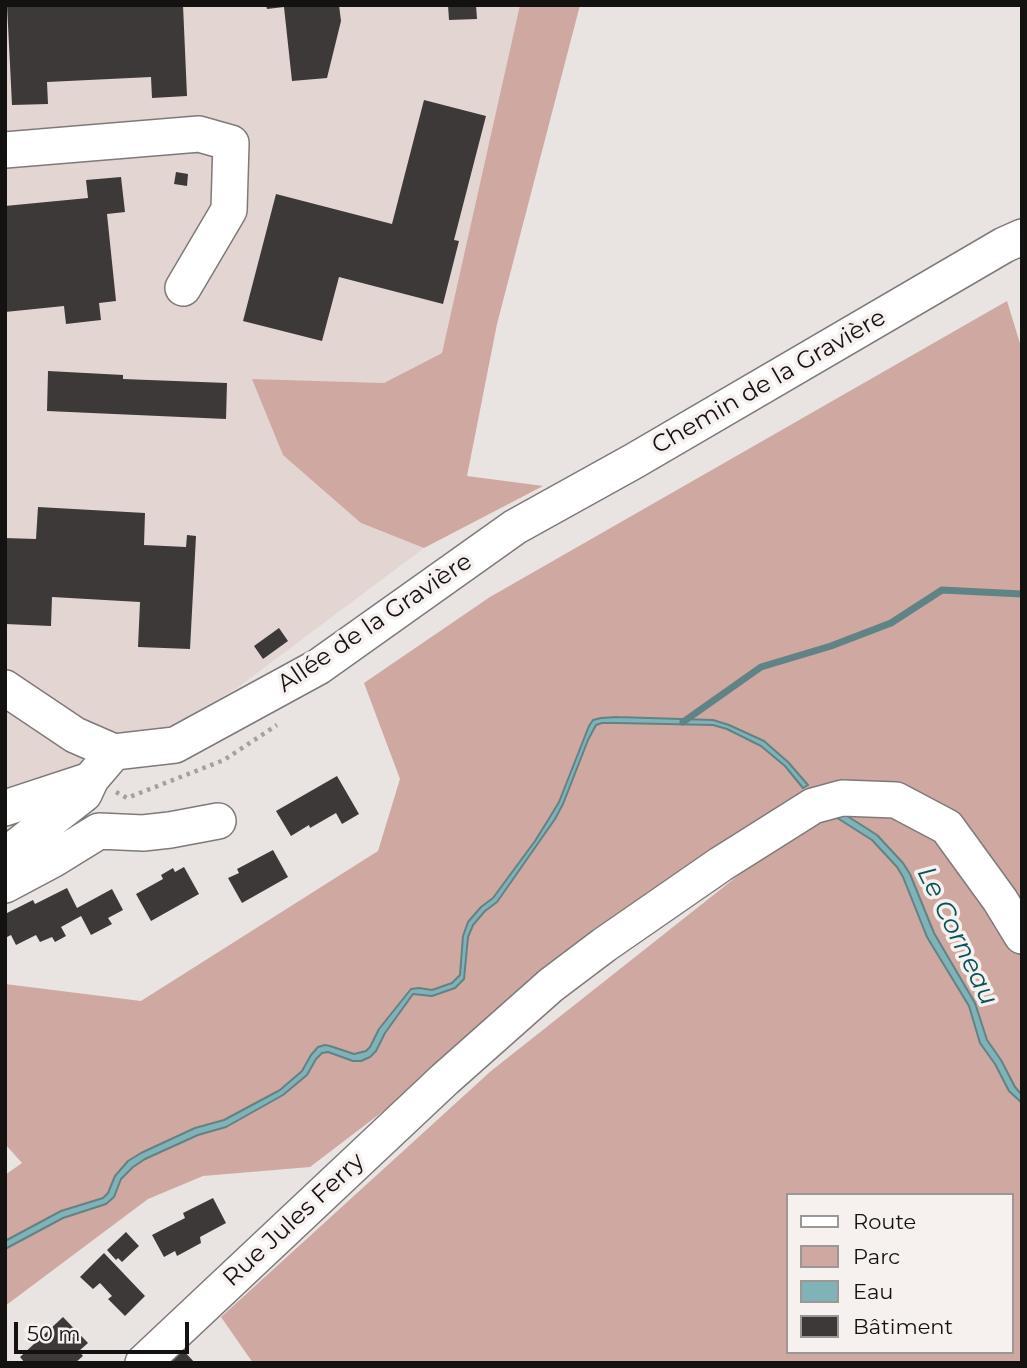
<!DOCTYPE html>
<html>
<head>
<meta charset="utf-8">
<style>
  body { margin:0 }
  #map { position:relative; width:1027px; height:1368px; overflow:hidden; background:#e9e3e2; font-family:Montserrat,sans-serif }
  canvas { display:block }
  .frame { position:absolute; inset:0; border:7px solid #141211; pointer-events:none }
  .legend { position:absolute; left:786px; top:1193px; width:228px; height:161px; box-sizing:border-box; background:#f6f0ef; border:2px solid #9c9796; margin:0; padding:9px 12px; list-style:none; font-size:21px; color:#141211 }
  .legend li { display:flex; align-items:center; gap:14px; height:35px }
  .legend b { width:35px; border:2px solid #9c9796 }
  .scale { position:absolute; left:14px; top:1322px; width:175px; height:32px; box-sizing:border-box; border:4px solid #141211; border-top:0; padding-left:9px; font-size:21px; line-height:24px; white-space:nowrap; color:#141211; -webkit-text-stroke:5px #f6f0ef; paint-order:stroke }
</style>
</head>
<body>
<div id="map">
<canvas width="1027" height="1368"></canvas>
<div class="frame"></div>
<ul class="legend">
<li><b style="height:9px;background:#fff"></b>Route</li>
<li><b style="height:19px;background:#cfa8a1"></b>Parc</li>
<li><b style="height:19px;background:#80b3b7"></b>Eau</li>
<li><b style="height:19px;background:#3e3939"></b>Bâtiment</li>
</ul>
<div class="scale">50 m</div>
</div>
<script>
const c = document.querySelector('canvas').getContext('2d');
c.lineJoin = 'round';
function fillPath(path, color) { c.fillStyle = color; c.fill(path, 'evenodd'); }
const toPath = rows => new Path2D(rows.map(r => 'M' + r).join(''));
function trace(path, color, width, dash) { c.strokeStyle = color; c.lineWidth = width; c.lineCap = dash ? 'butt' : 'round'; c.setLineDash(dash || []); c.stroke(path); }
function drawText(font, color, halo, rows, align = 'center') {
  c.font = font + ' Montserrat,sans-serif'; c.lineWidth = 7; c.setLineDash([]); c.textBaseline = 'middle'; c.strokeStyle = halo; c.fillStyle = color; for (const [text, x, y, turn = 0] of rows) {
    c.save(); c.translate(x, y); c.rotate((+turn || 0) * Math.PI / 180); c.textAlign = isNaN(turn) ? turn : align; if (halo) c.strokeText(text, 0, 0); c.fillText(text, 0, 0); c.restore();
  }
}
fillPath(toPath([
  [5,5,520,5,442,353,384,383,252,379,361,523,424,548,237,688,107,764,5,817]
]), '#e3d5d2');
fillPath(toPath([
  [520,5,580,5,497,324,467,476,543,486,424,548,361,523,283,455,252,379,384,383,442,353],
  [1007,301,1022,350,1022,1363,253,1363,221,1317,491,1071,740,874,726,843,432,1074,310,1167,203,1176,148,1199,5,1306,5,1175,22,1163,5,1144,5,984,141,1001,378,851,400,779,364,683,490,597],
  [787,1195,1011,1195,1011,1352,787,1352]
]), '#cfa8a1');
const water = toPath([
  [617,717,713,720,729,725,764,741,788,762,808,785,803,788,785,766,761,746,727,729,713,725,617,723,602,723,596,725,588,740,563,804,555,819,497,902,485,911,473,925,468,937,464,979,455,988,432,996,413,994,385,1033,376,1051,370,1057,361,1061,353,1061,328,1052,322,1053,316,1059,307,1075,283,1095,226,1127,198,1135,145,1159,133,1167,121,1179,114,1197,106,1204,63,1218,5,1249,5,1241,61,1211,103,1198,108,1193,115,1176,128,1161,141,1153,195,1128,224,1120,280,1090,302,1071,311,1055,318,1047,325,1045,330,1046,354,1054,366,1051,370,1047,379,1029,411,989,419,988,432,990,452,983,460,975,463,936,468,922,481,907,493,898,535,841,550,817,559,802,589,726,593,720,601,718,617,717],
  [841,812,877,835,903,863,910,874,934,933,975,1003,987,1040,1001,1060,1015,1087,1022,1095,1022,1103,1009,1091,995,1064,980,1043,969,1006,927,937,903,877,897,867,872,840,831,814,841,812]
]);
fillPath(water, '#80b3b7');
trace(water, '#608385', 2);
trace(toPath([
  [683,722,761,667,831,646,891,623,942,590,1022,594]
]), '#608385', 7);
fillPath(toPath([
  [7,5,183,5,187,96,152,98,151,77,47,82,48,104,12,105],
  [266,5,339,5,341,21,327,78,292,81,284,7,267,9],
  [448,5,476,5,477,19,449,20],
  [424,100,486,116,454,240,459,241,443,304,339,277,322,341,243,321,276,194,392,224],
  [176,172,188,174,187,186,174,184],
  [121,177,125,212,107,214,116,301,99,303,101,320,66,324,64,306,5,312,5,206,88,198,86,180],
  [48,371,123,375,123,379,227,383,226,419,47,411],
  [38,507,145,513,144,545,186,547,187,535,196,536,190,649,138,647,140,602,52,597,51,626,5,624,5,538,36,539],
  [279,628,288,641,263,659,254,646],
  [337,776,359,814,342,824,336,813,310,828,309,825,291,836,276,811],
  [273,850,288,877,242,903,228,878,239,873,237,869],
  [184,867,199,894,151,921,136,894,163,879,161,875,173,868,175,872],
  [67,888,77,908,112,889,123,910,108,918,112,924,91,935,81,916,61,927,66,936,55,942,52,937,40,942,36,935,16,945,11,935,5,938,5,914,33,900,35,904],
  [213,1198,226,1223,200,1237,201,1243,177,1256,175,1251,164,1257,152,1235,185,1218,183,1213],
  [126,1232,139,1246,122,1262,118,1258,116,1260,107,1250],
  [104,1253,145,1296,125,1316,108,1299,112,1296,100,1283,93,1289,80,1277],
  [63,1317,88,1343,79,1351,83,1356,75,1363,25,1363,20,1357],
  [182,1349,195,1363,167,1363]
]), '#3e3939');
const minor = toPath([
  [5,150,199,134,231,143,229,210,183,288],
  [5,688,75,735,114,752,175,745,318,667,515,527,634,461,1004,245,1022,237],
  [5,808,87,781],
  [5,852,16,847,84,794,91,779,114,752],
  [5,885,52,860,99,831,143,833,170,830,218,821],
  [143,1363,445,1079,551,985,604,945,721,864,813,806,842,798,896,800,947,827,1000,900,1022,936]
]);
trace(minor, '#7f7a79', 38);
trace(toPath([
  [116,792,127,798,224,760,277,725]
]), '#a5a09f', 4.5, [3.5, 5]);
trace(minor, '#fff', 35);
drawText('24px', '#141211', '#f6f0ef', [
  ["Chemin de la Gravière",769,382,-30],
  ["Allée de la Gravière",375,623,-34],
  ["Rue Jules Ferry",294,1220,-43]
]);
drawText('italic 26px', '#065459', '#f6f0ef', [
  ["Le Corneau",957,936,64]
]);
</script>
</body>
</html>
